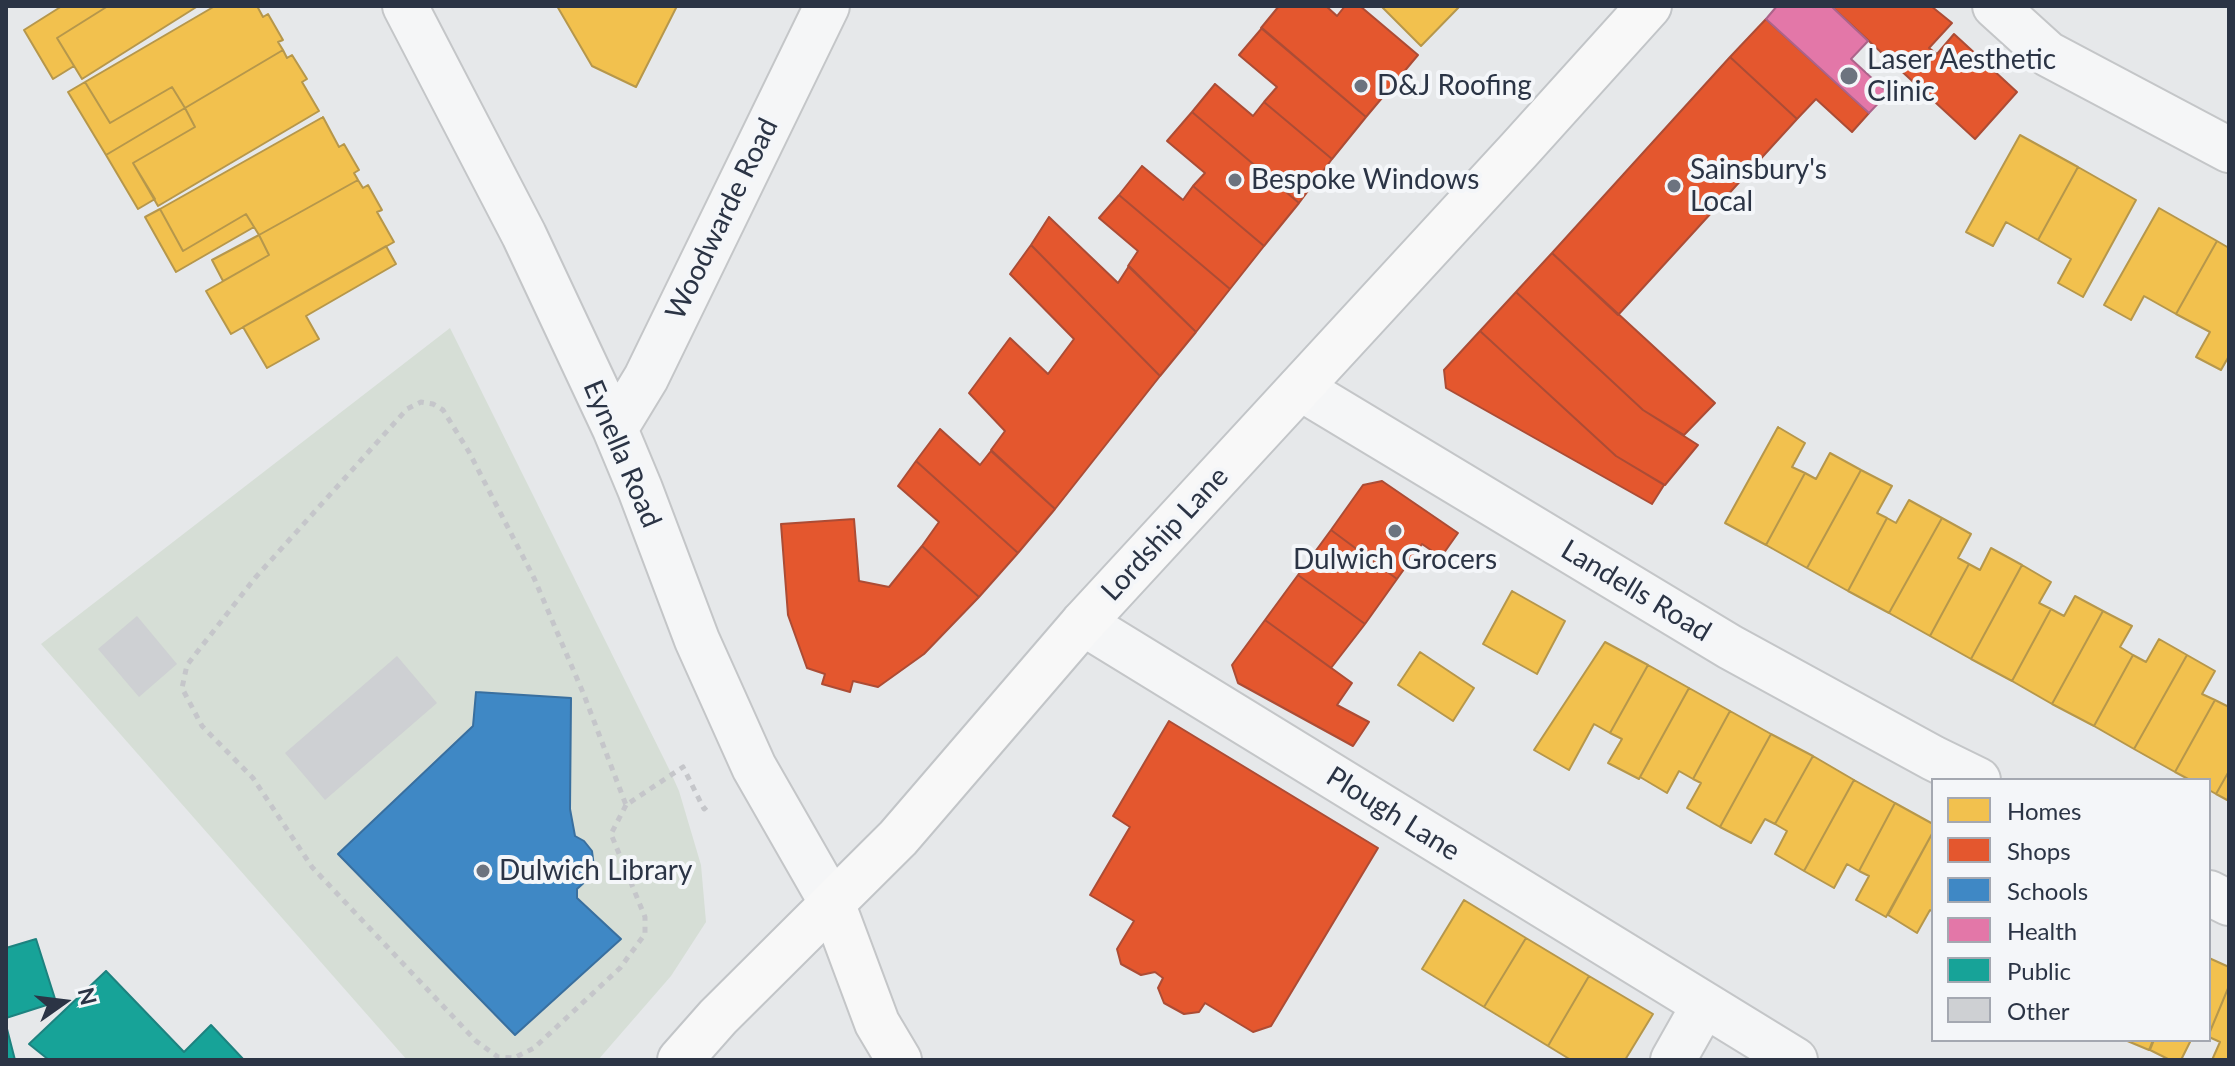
<!DOCTYPE html>
<html>
<head>
<meta charset="utf-8">
<style>
  body { margin:0 }
  #map { position:relative; width:2235px; height:1066px; overflow:hidden; background:#e6e8ea; font-family:Lato,sans-serif }
  canvas { display:block }
  .frame { position:absolute; inset:0; border:8px solid #2b3445; pointer-events:none }
  .legend { position:absolute; left:1931px; top:778px; width:280px; height:264px; box-sizing:border-box; background:#f4f6f9; border:2px solid #a4a8b1; margin:0; padding:10px 14px; list-style:none; font-size:24px; color:#2b3445 }
  .legend li { display:flex; align-items:center; gap:16px; height:40px }
  .legend b { width:40px; border:2px solid #a4a8b1 }
  .north { position:absolute; left:24px; top:962px; width:80px; height:80px; -webkit-text-stroke:6px #f4f6f9; paint-order:stroke; rotate:76deg; font-size:22px; font-weight:700; line-height:32px; text-align:center; color:#2b3445 }
  .north::after { content:''; display:block; margin:auto; width:28px; height:36px; background:#2b3445; clip-path:polygon(50% 0,100% 100%,50% 72%,0 100%) }
</style>
</head>
<body>
<div id="map">
<canvas width="2235" height="1066"></canvas>
<div class="frame"></div>
<ul class="legend">
<li><b style="height:22px;background:#f2c14e"></b>Homes</li>
<li><b style="height:22px;background:#e4572e"></b>Shops</li>
<li><b style="height:22px;background:#3f88c5"></b>Schools</li>
<li><b style="height:22px;background:#e377a8"></b>Health</li>
<li><b style="height:22px;background:#17a398"></b>Public</li>
<li><b style="height:22px;background:#ced0d3"></b>Other</li>
</ul>
<div class="north">N</div>
</div>
<script>
const c = document.querySelector('canvas').getContext('2d');
c.lineJoin = 'round';
function fillPath(path, color) { c.fillStyle = color; c.fill(path, 'evenodd'); }
const toPath = rows => new Path2D(rows.map(r => 'M' + r).join(''));
function trace(path, color, width, dash) { c.strokeStyle = color; c.lineWidth = width; c.lineCap = dash ? 'butt' : 'round'; c.setLineDash(dash || []); c.stroke(path); }
function drawText(font, color, halo, rows, align = 'center') {
  c.font = font + ' Lato,sans-serif'; c.lineWidth = 8; c.setLineDash([]); c.textBaseline = 'middle'; c.strokeStyle = halo; c.fillStyle = color; for (const [text, x, y, turn = 0] of rows) {
    c.save(); c.translate(x, y); c.rotate((+turn || 0) * Math.PI / 180); c.textAlign = isNaN(turn) ? turn : align; if (halo) c.strokeText(text, 0, 0); c.fillText(text, 0, 0); c.restore();
  }
}
fillPath(toPath([
  [450,328,671,773,679,791,701,865,706,922,671,976,598,1060,407,1060,41,644]
]), '#d6ded6');
const homes = toPath([
  [62,6,108,6,57,38,74,66,53,79,24,30,62,6],
  [108,6,198,6,82,79,57,38,108,6],
  [215,6,257,6,263,17,268,14,283,40,278,42,283,50,185,108,172,87,110,123,85,82,215,6],
  [557,6,677,6,636,87,592,66,557,6],
  [1381,6,1460,6,1421,46,1381,6],
  [283,50,287,58,292,55,307,79,302,82,319,111,158,206,133,163,195,127,185,108,283,50],
  [85,82,110,123,172,87,185,108,106,155,68,92,85,82],
  [185,108,195,127,133,163,155,199,138,209,106,155,185,108],
  [323,117,339,147,344,144,359,170,354,173,358,180,259,235,246,214,183,251,160,209,323,117],
  [2020,135,2078,167,2038,240,2006,222,1993,246,1966,232,2020,135],
  [2078,167,2136,200,2083,297,2058,283,2071,259,2038,240,2078,167],
  [358,180,363,188,368,185,382,210,377,212,394,242,231,334,206,291,269,255,259,235,358,180],
  [2159,208,2217,241,2176,314,2144,296,2131,320,2104,305,2159,208],
  [160,209,183,251,246,214,254,227,176,272,145,217,160,209],
  [259,235,269,255,223,281,212,260,259,235],
  [2217,241,2229,248,2229,356,2221,370,2196,357,2210,332,2176,314,2217,241],
  [386,246,396,264,306,316,319,339,267,368,243,327,386,246],
  [1778,427,1805,443,1792,467,1805,473,1766,545,1725,523,1778,427],
  [1830,453,1861,470,1807,568,1766,545,1805,473,1816,479,1830,453],
  [1861,470,1892,486,1877,513,1887,518,1848,591,1807,568,1861,470],
  [1909,500,1942,518,1889,613,1848,591,1887,518,1896,523,1909,500],
  [1942,518,1971,534,1958,558,1969,564,1930,636,1889,613,1942,518],
  [1991,548,2022,565,1971,659,1930,636,1969,564,1980,570,1991,548],
  [2022,565,2051,582,2039,603,2051,609,2012,681,1971,659,2022,565],
  [1512,591,1565,621,1537,674,1483,644,1512,591],
  [2075,596,2103,611,2052,704,2012,681,2051,609,2064,616,2075,596],
  [2103,611,2132,626,2120,647,2133,655,2094,726,2052,704,2103,611],
  [2159,639,2187,655,2134,749,2094,726,2133,655,2146,662,2159,639],
  [1605,642,1648,665,1610,733,1594,724,1569,770,1534,750,1605,642],
  [1420,652,1474,688,1453,721,1398,685,1420,652],
  [2187,655,2215,671,2202,694,2215,700,2175,772,2134,749,2187,655],
  [1648,665,1689,688,1639,779,1608,763,1622,739,1610,733,1648,665],
  [1689,688,1730,711,1693,779,1679,771,1667,793,1640,777,1689,688],
  [2215,700,2229,707,2229,771,2216,794,2209,790,2209,780,2190,780,2175,772,2215,700],
  [1730,711,1771,734,1720,827,1687,808,1701,783,1693,779,1730,711],
  [1771,734,1813,756,1775,824,1765,819,1751,843,1720,827,1771,734],
  [1813,756,1854,780,1804,871,1775,854,1787,831,1775,824,1813,756],
  [2229,771,2229,801,2216,794,2229,771],
  [1854,780,1895,803,1859,871,1847,864,1834,888,1804,871,1854,780],
  [1895,803,1933,824,1933,832,1886,917,1856,900,1869,876,1859,871,1895,803],
  [1933,832,1933,912,1930,910,1917,933,1888,915,1933,832],
  [1464,900,1526,938,1484,1007,1422,969,1464,900],
  [1526,938,1589,976,1548,1046,1484,1007,1526,938],
  [2209,958,2229,967,2229,986,2209,1034,2209,958],
  [1589,976,1653,1014,1625,1060,1571,1060,1548,1046,1589,976],
  [2229,986,2229,1060,2212,1060,2220,1042,2209,1037,2209,1034,2229,986],
  [2125,1040,2153,1040,2149,1050,2125,1040],
  [2154,1040,2191,1040,2181,1060,2170,1060,2150,1050,2154,1040]
]);
fillPath(homes, '#f2c14e');
trace(homes, '#b6974b', 2);
const shops = toPath([
  [1279,6,1326,6,1337,16,1345,6,1360,6,1418,55,1366,117,1261,28,1279,6],
  [1831,6,1931,6,1952,23,1929,48,1937,54,1954,34,2017,92,1975,139,1831,6],
  [1766,19,1869,113,1852,132,1816,99,1797,119,1730,57,1766,19],
  [1262,28,1366,117,1332,159,1264,102,1277,87,1239,55,1262,28],
  [1730,57,1797,119,1618,315,1552,253,1730,57],
  [1215,84,1253,116,1264,102,1332,159,1299,203,1192,112,1215,84],
  [1192,112,1299,203,1264,246,1193,186,1205,173,1167,141,1192,112],
  [1142,166,1183,200,1193,186,1264,246,1230,289,1119,195,1142,166],
  [1119,195,1230,289,1196,332,1128,266,1138,251,1099,218,1119,195],
  [1049,217,1118,283,1129,266,1196,332,1160,376,1031,245,1049,217],
  [1031,245,1160,376,1055,509,991,450,1005,431,969,393,1010,338,1048,374,1074,339,1010,274,1031,245],
  [1552,253,1715,403,1684,435,1643,410,1516,292,1552,253],
  [1516,292,1643,410,1698,445,1665,485,1616,456,1480,331,1516,292],
  [1480,331,1616,456,1664,485,1652,504,1446,388,1444,370,1480,331],
  [940,429,980,465,991,451,1055,509,1018,553,916,461,940,429],
  [916,461,1018,553,979,597,922,546,939,522,898,486,916,461],
  [1382,481,1458,533,1441,557,1422,544,1397,579,1331,530,1363,485,1382,481],
  [854,519,859,581,889,587,922,546,979,597,924,654,878,687,853,681,850,692,822,684,825,674,807,668,788,615,781,524,854,519],
  [1331,530,1397,579,1365,624,1298,575,1331,530],
  [1298,575,1365,624,1331,668,1265,620,1298,575],
  [1265,620,1352,683,1337,705,1369,722,1353,746,1238,683,1232,665,1265,620],
  [1169,721,1378,848,1271,1026,1253,1032,1205,1003,1199,1012,1184,1014,1164,1003,1158,988,1163,978,1155,972,1141,975,1121,964,1117,949,1134,921,1090,895,1130,827,1113,816,1169,721]
]);
fillPath(shops, '#e4572e');
trace(shops, '#ac4c35', 2);
const schools = toPath([
  [476,692,571,698,570,809,575,836,584,841,592,851,594,867,588,879,577,889,577,898,621,939,515,1035,338,854,473,726,476,692]
]);
fillPath(schools, '#3f88c5');
trace(schools, '#396f9f', 2);
const health = toPath([
  [1777,6,1831,6,1868,41,1851,59,1888,93,1869,113,1766,19,1777,6]
]);
fillPath(health, '#e377a8');
trace(health, '#ac638a', 2);
const public = toPath([
  [36,939,56,1002,6,1018,6,948,36,939],
  [106,971,184,1052,211,1025,244,1060,49,1060,29,1044,106,971],
  [6,1025,15,1060,6,1060,6,1025]
]);
fillPath(public, '#17a398');
trace(public, '#1d827f', 2);
fillPath(toPath([
  [137,616,177,664,139,697,98,649],
  [397,656,437,703,325,800,285,753]
]), '#ced0d3');
const street = toPath([
  [405,6,524,235,615,429,640,489,697,640,754,767,833,905],
  [1995,6,2048,54,2229,150],
  [1300,388,1730,647,1933,758,1978,780],
  [615,429,646,378,827,6],
  [1083,623,1795,1060],
  [2209,893,2229,903],
  [1673,1060,1704,1005]
]);
const secondary = toPath([
  [833,905,877,1023,899,1060]
]);
const primary = toPath([
  [680,1060,718,1017,898,838,1083,623,1519,150,1649,6]
]);
trace(street, '#c4c6c8', 48);
trace(secondary, '#c4c6c8', 48);
trace(primary, '#c2c5c8', 48);
trace(toPath([
  [626,805,611,834,645,917,645,934,620,968,534,1048,514,1058,498,1057,476,1041,312,867,253,778,202,726,182,688,187,665,255,578,407,409,421,402,433,404,443,410,469,452,534,578,584,695,626,805,683,767,704,809,710,804]
]), '#c5c6ca', 5, [6, 6]);
trace(street, '#f5f6f7', 44);
trace(secondary, '#f8f8f8', 44);
trace(primary, '#f8f8f8', 44);
for (const [x, y, r, color] of [
  [1849,76,10,"#6c737f"],
  [1361,86,8,"#6c737f"],
  [1235,180,8,"#6c737f"],
  [1674,186,8,"#6c737f"],
  [1395,531,8,"#6c737f"],
  [483,871,8,"#6c737f"]
]) { const dot = new Path2D(); dot.arc(x, y, r, 0, 2 * Math.PI); c.fillStyle = color; c.fill(dot); trace(dot, '#f4f6f9', 3); }
drawText('28px', '#2b3445', '#f4f6f9', [
  ["Laser Aesthetic",1867,60],
  ["Clinic",1867,92],
  ["D&J Roofing",1377,86],
  ["Sainsbury's",1690,170],
  ["Local",1690,202],
  ["Bespoke Windows",1251,180],
  ["Dulwich Grocers",1395,560,"center"],
  ["Dulwich Library",499,871]
], 'left');
drawText('28px', '#2b3445', '#f4f6f9', [
  ["Woodwarde Road",722,219,-64],
  ["Eynella Road",622,454,67],
  ["Lordship Lane",1165,534,-47],
  ["Landells Road",1636,591,31],
  ["Plough Lane",1393,814,32]
]);
</script>
</body>
</html>
